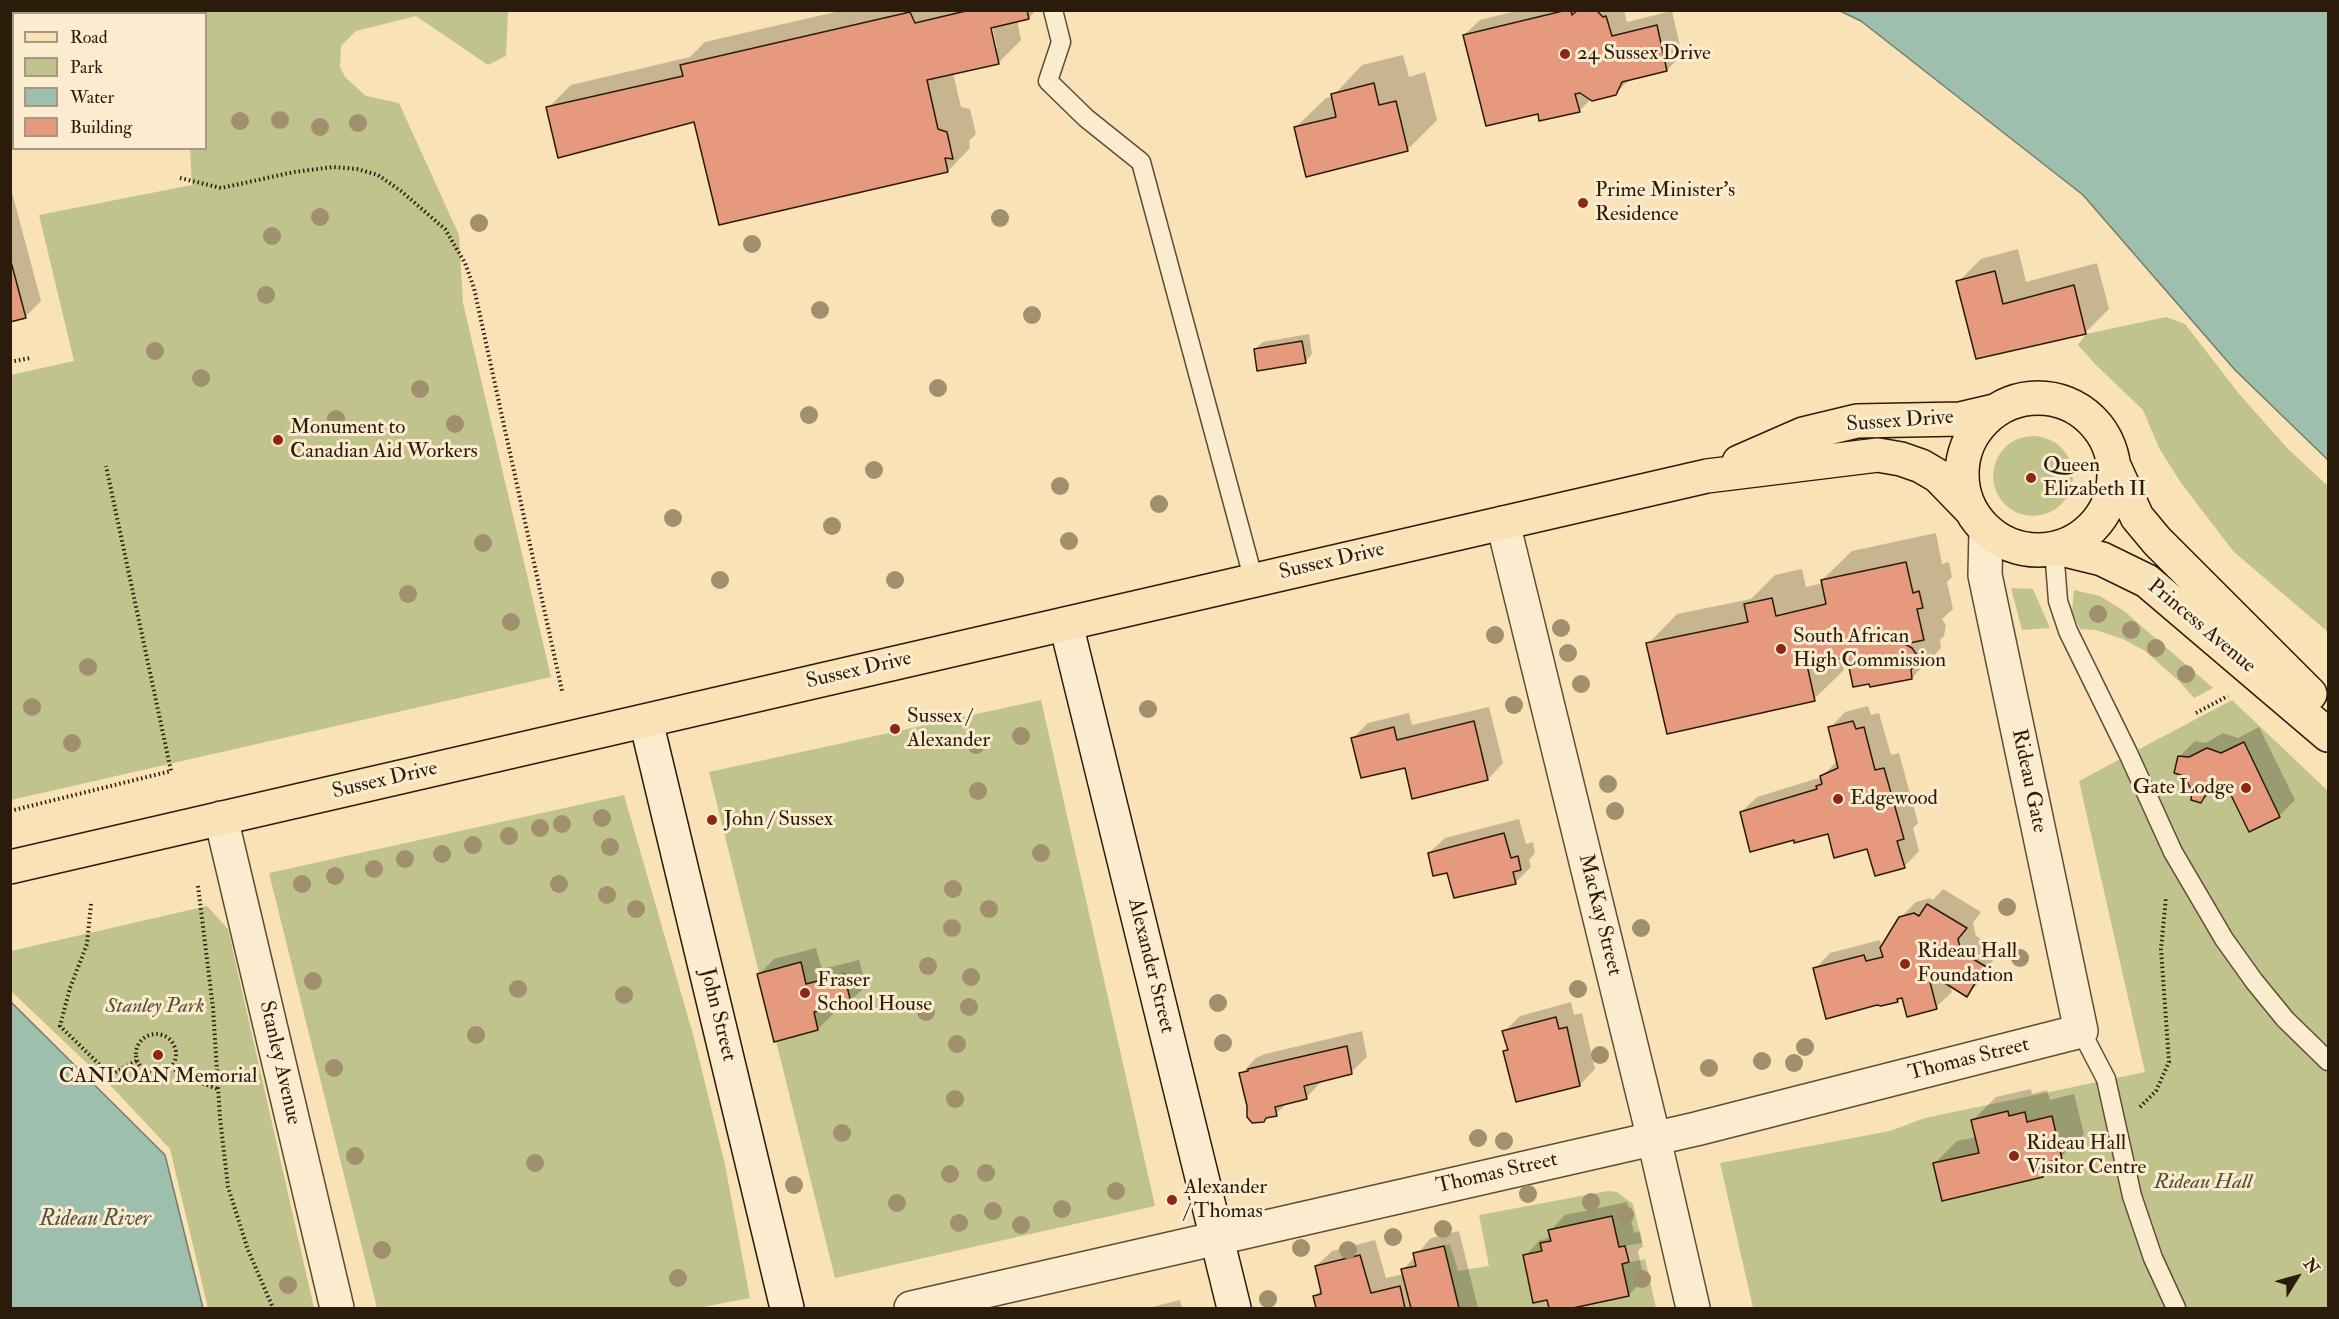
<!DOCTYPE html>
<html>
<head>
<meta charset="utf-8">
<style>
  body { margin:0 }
  #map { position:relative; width:2339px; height:1319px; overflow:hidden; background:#f9e2b6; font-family:"IM FELL Double Pica",serif }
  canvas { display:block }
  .frame { position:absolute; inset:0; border:12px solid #2b1b0b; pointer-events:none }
  .legend { position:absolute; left:12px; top:12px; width:195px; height:138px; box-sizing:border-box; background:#fbecd0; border:2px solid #a89881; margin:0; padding:8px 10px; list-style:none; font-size:18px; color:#2b1b0b }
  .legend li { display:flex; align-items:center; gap:12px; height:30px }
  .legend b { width:30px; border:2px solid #a89881 }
  .north { position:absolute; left:2267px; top:1247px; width:60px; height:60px; -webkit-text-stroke:4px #fbecd0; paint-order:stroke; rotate:53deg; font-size:16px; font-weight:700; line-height:24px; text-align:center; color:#2b1b0b }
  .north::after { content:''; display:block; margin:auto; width:21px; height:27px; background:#2b1b0b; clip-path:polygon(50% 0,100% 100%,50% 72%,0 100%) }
</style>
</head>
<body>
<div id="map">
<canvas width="2339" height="1319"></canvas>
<div class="frame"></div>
<ul class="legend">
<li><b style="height:8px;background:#f9e2b6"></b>Road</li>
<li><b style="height:16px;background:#c0c38c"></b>Park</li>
<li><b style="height:16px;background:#9ebeae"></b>Water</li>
<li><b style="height:16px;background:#e59a7d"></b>Building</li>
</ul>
<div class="north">N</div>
</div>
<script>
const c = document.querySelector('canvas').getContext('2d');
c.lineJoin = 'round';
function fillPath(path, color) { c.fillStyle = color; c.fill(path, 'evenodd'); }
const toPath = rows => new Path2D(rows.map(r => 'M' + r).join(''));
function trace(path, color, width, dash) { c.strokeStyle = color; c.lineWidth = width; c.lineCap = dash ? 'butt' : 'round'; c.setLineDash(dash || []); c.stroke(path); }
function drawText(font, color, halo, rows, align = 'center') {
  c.font = font + ' "IM FELL Double Pica",serif'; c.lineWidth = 6; c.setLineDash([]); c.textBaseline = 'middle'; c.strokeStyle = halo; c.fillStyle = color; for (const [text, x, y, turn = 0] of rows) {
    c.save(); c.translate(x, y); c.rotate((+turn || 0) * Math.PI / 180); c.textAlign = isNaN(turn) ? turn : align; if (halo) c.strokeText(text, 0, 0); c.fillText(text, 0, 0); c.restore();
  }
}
fillPath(toPath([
  [24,10,508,11,506,56,488,65,416,16,356,31,341,46,340,67,345,77,366,96,399,103,459,235,463,303,551,677,11,800,11,375,74,361,39,215,192,185,190,149,206,148,206,14,22,13],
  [2166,317,2185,324,2240,395,2289,450,2328,486,2328,632,2234,552,2181,483,2159,448,2143,410,2096,365,2078,345,2086,334],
  '1993 476a40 40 0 1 1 80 0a40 40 0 1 1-80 0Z',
  [2011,588,2033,589,2050,628,2022,630],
  [2074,590,2100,596,2124,611,2213,688,2194,698,2180,682,2145,651,2125,640,2096,630,2080,629,2072,612],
  [1041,700,1155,1206,835,1278,709,772],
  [2232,700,2328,791,2328,1308,1753,1308,1720,1163,1890,1131,1925,1118,2145,1072,2079,781],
  [624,795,694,1038,725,1165,750,1298,698,1308,377,1308,269,873],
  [207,906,228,929,314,1308,208,1308,170,1149,112,1087,11,991,11,951],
  [1608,1191,1617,1192,1633,1204,1642,1243,1619,1247,1548,1230,1551,1241,1541,1243,1542,1251,1523,1256,1533,1303,1547,1300,1549,1308,1459,1308,1444,1246,1450,1244,1458,1271,1489,1266,1479,1215],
  [1645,1259,1656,1308,1573,1308,1629,1296,1622,1264]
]), '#c0c38c');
const water = toPath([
  [1840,11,2328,11,2328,460,2235,370,2083,195,1861,21,1840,11],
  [11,1002,165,1155,203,1308,11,1308,11,1002]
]);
fillPath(water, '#9ebeae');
trace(water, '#707d6d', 1.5);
fillPath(toPath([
  [844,10,1036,10,1029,18,1017,20,1021,40,998,63,953,73,961,107,970,109,976,134,969,141,970,148,948,171,696,120,548,108,571,85,690,57,705,42],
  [991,20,997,48,994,48,988,21],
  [1520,10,1624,10,1627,22,1672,11,1682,55,1667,70,1630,79,1615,94,1592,98,1579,111,1539,112,1464,35,1480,20],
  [1403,55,1409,77,1425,72,1437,120,1407,150,1296,127,1326,98,1333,96,1362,65],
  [10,185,41,301,25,317,10,320],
  [2018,249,2026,282,2097,263,2109,309,2086,332,1977,357,1958,282,1981,259],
  [1309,334,1312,354,1305,362,1255,349,1263,342],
  [1936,533,1942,564,1949,562,1952,577,1947,582,1953,609,1942,619,1946,625,1944,636,1940,640,1941,648,1912,678,1849,655,1841,657,1844,670,1814,699,1648,644,1677,614,1751,599,1775,575,1802,569,1806,587,1823,583,1822,580,1852,551],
  [1868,706,1871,715,1879,713,1891,755,1899,753,1918,823,1913,828,1919,851,1904,867,1868,848,1829,832,1795,838,1741,812,1757,797,1822,777,1837,761,1830,728,1845,712],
  [1489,707,1503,763,1488,779,1353,738,1368,723,1409,713,1412,725],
  [2259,727,2295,800,2279,816,2223,785,2212,791,2201,802,2193,791,2180,756,2195,741,2206,743,2223,733,2238,738],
  [1519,819,1526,844,1533,842,1535,853,1529,860,1531,867,1515,883,1448,871,1429,853,1445,838],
  [1943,889,1981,912,1973,923,1976,936,1999,950,1982,980,1966,995,1950,984,1952,992,1936,1007,1903,995,1897,1001,1815,969,1830,953,1880,940,1882,948,1900,918,1916,902,1930,898,1933,900],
  [816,948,822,969,859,960,866,986,850,1001,831,1006,833,1014,818,1029,759,974,774,959],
  [1571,1002,1574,1015,1582,1013,1595,1069,1580,1085,1504,1051,1509,1047,1504,1032,1520,1016],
  [1362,1031,1367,1057,1351,1072,1321,1080,1321,1082,1306,1098,1288,1102,1276,1114,1260,1122,1248,1106,1241,1074,1256,1058,1265,1054],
  [2031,1089,2032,1094,2047,1090,2050,1100,2074,1094,2084,1134,2042,1176,1934,1164,1957,1141,1977,1137,1973,1120,1996,1097],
  [1627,1202,1634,1233,1640,1231,1643,1246,1638,1251,1644,1279,1629,1295,1566,1308,1550,1308,1548,1298,1525,1256,1540,1240,1546,1239,1551,1235,1550,1231,1565,1215],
  [1459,1231,1478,1308,1318,1308,1315,1296,1322,1289,1316,1266,1332,1251,1375,1240,1386,1278,1404,1274,1403,1270,1431,1238],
  [1180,1300,1182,1308,1148,1308]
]), '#0003');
const building = toPath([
  [1027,10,1029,19,991,28,999,64,927,80,938,129,947,132,953,159,945,158,948,172,719,225,694,122,558,158,546,107,683,76,680,65,910,12,915,23,970,10,1027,10],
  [1567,10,1571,10,1572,15,1578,10,1596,10,1603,17,1606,16,1612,36,1657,25,1667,71,1622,82,1616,95,1592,101,1580,93,1575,94,1580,112,1539,121,1538,114,1486,126,1463,35,1567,10],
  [1374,83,1379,105,1396,101,1408,151,1306,177,1294,127,1336,117,1331,94,1374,83],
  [10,258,26,318,10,322,10,258],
  [1995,271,2003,304,2074,285,2086,334,1976,359,1956,281,1995,271],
  [1302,341,1306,363,1257,371,1254,349,1302,341],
  [1906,562,1913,593,1919,591,1923,608,1917,609,1924,640,1905,644,1912,648,1917,655,1915,667,1911,669,1912,679,1870,687,1869,684,1853,687,1847,657,1807,665,1815,701,1667,734,1646,643,1748,622,1744,604,1772,598,1776,616,1826,604,1821,580,1906,562],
  [1474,721,1488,780,1412,799,1405,768,1361,778,1351,738,1394,727,1397,740,1474,721],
  [1853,721,1856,729,1864,727,1875,770,1884,768,1904,839,1897,841,1905,868,1875,876,1867,849,1834,858,1828,834,1794,843,1794,840,1750,852,1740,812,1817,789,1816,786,1822,784,1820,776,1838,768,1828,727,1853,721],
  [2244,742,2280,817,2249,832,2228,789,2223,786,2205,796,2201,803,2191,800,2192,791,2184,776,2174,773,2178,756,2189,757,2207,748,2221,753,2244,742],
  [1504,833,1511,858,1518,856,1521,870,1513,872,1516,884,1454,898,1447,873,1433,876,1428,853,1504,833],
  [1927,904,1967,928,1958,939,1961,952,1985,966,1967,997,1940,980,1930,982,1937,1009,1907,1017,1902,998,1897,999,1898,1002,1881,1006,1877,1005,1826,1019,1813,968,1864,955,1866,961,1883,957,1880,948,1899,917,1914,913,1919,916,1927,904],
  [801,962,806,984,844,974,851,1003,814,1012,818,1030,774,1042,757,974,801,962],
  [1556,1017,1559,1029,1567,1027,1580,1086,1516,1102,1503,1051,1508,1050,1502,1031,1556,1017],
  [1347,1046,1352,1074,1304,1086,1307,1099,1275,1107,1277,1116,1266,1118,1264,1122,1252,1123,1247,1117,1247,1106,1239,1073,1248,1071,1248,1069,1347,1046],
  [2008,1111,2009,1116,2025,1112,2027,1122,2052,1116,2062,1159,2039,1164,2043,1177,1942,1201,1933,1163,1979,1153,1971,1120,2008,1111],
  [1612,1216,1619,1247,1625,1246,1629,1262,1622,1264,1629,1296,1573,1308,1549,1308,1547,1300,1533,1303,1523,1255,1542,1251,1540,1243,1551,1241,1548,1230,1612,1216],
  [1444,1246,1459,1308,1411,1308,1401,1269,1416,1266,1413,1253,1444,1246],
  [1360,1255,1371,1293,1400,1286,1405,1308,1316,1308,1313,1296,1321,1294,1321,1292,1315,1266,1360,1255]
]);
fillPath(building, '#e59a7d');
trace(building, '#2b1b0b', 1.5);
const lane = toPath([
  [1053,10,1061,42,1048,81,1086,118,1141,162,1254,581],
  [2054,549,2058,601,2068,631,2128,753,2173,852,2224,939,2254,981,2285,1019,2328,1061],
  [2081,1031,2106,1079,2132,1196,2153,1258,2176,1308]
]);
const street = toPath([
  [1503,523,1654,1139,1693,1308],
  [221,818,337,1308],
  [911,1308,1696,1129,2081,1031,1985,575,1986,530]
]);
const secondary = toPath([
  [1066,624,1234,1308],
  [646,721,787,1308]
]);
const primary = toPath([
  '1962 474a76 76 0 1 1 152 0a76 76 0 1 1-152 0Z',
  [1739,462,1803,434,1857,421,1960,419,1994,411],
  [2115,468,2137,517,2157,541,2310,694],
  [2057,548,2102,559,2147,581,2328,735],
  [10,867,1707,476,1878,455,1901,459,1921,466,1938,476,1970,509]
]);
trace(lane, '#5e4d36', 21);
trace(street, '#5e4d36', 36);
trace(secondary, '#2b1b0b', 36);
trace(primary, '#2b1b0b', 36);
trace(toPath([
  [10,41,14,40],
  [180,178,221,188,294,172,333,167,357,169,378,175,401,191,445,229,465,263,474,288,562,691],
  [10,362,30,358],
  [2196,713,2228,696],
  [10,811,171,771,106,466],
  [198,886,213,1008,220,1118,228,1187,248,1250,273,1308],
  [91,904,87,944,70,988,60,1026,110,1075,138,1060],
  '136 1054a20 20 0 1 1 40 0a20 20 0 1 1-40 0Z',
  [171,1067,185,1077,218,1089],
  [2140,1107,2156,1091,2169,1062,2161,949,2166,897]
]), '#2b1b0b', 4, [1.5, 3]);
trace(lane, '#fbecd0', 18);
trace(street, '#fbecd0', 33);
trace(secondary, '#fbecd0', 33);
trace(primary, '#f9e2b6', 33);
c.fillStyle = '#a0906d';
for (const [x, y] of [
  [280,120],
  [240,121],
  [358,123],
  [320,127],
  [320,217],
  [1000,218],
  [479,223],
  [272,236],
  [752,244],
  [266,295],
  [820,310],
  [1032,315],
  [155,351],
  [201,378],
  [938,388],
  [420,389],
  [809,415],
  [336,419],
  [455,424],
  [874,470],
  [1060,486],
  [1159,504],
  [673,518],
  [832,526],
  [1069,541],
  [483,543],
  [720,580],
  [895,580],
  [408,594],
  [2098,614],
  [511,622],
  [1561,628],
  [2131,630],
  [1495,635],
  [2156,648],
  [1568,653],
  [88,667],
  [2186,674],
  [1581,684],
  [1514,705],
  [32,707],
  [1148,709],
  [1021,736],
  [72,743],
  [976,745],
  [1608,784],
  [978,791],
  [1615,811],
  [602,818],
  [562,824],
  [540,828],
  [509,836],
  [473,845],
  [610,847],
  [1041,853],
  [442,854],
  [405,859],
  [374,869],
  [335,876],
  [302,884],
  [559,884],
  [953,889],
  [607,895],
  [2007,907],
  [636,909],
  [989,909],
  [952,928],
  [1641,928],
  [2020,958],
  [928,966],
  [971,977],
  [313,981],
  [518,989],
  [1578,989],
  [624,995],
  [1218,1003],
  [969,1007],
  [926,1012],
  [476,1035],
  [1223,1043],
  [957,1044],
  [1805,1047],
  [1600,1055],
  [1762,1061],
  [1794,1063],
  [334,1068],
  [1709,1068],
  [955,1099],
  [842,1133],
  [1478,1138],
  [1504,1141],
  [355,1156],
  [535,1163],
  [986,1173],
  [950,1174],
  [794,1185],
  [1116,1191],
  [1528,1194],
  [1591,1202],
  [897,1203],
  [1062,1209],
  [993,1211],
  [1625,1215],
  [959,1223],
  [1021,1225],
  [1443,1229],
  [1393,1237],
  [1301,1248],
  [382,1250],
  [1348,1250],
  [678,1278],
  [1642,1279],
  [288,1285],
  [1268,1299]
]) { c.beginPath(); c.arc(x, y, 9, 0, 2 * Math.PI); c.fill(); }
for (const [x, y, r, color] of [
  [1565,54,6,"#8f2418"],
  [1583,203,6,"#8f2418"],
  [278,440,6,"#8f2418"],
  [2031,478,6,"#8f2418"],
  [1781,649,6,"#8f2418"],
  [895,729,6,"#8f2418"],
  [2246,788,6,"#8f2418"],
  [1838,799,6,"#8f2418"],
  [712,820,6,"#8f2418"],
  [1905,964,6,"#8f2418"],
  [805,993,6,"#8f2418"],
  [158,1055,6,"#8f2418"],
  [2014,1156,6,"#8f2418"],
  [1172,1200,6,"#8f2418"]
]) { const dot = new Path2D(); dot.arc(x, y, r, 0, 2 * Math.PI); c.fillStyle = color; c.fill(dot); trace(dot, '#fbecd0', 2); }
drawText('21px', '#2b1b0b', '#fbecd0', [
  ["24 Sussex Drive",1577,54],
  ["Prime Minister's",1595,191],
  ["Residence",1595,215],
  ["Monument to",290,428],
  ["Canadian Aid Workers",290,452],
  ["Queen",2043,466],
  ["Elizabeth II",2043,490],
  ["South African",1793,637],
  ["High Commission",1793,661],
  ["Sussex /",907,717],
  ["Alexander",907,741],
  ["Gate Lodge",2234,788,"right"],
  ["Edgewood",1850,799],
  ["John / Sussex",724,820],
  ["Rideau Hall",1917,952],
  ["Foundation",1917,976],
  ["Fraser",817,981],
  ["School House",817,1005],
  ["CANLOAN Memorial",158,1077,"center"],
  ["Rideau Hall",2026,1144],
  ["Visitor Centre",2026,1168],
  ["Alexander",1184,1188],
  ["/ Thomas",1184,1212]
], 'left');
drawText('21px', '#2b1b0b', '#fbecd0', [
  ["Sussex Drive",1900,422,-4],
  ["Sussex Drive",1332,562,-13],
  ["Princess Avenue",2201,627,40],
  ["Sussex Drive",859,671,-13],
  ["Sussex Drive",385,781,-13],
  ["Rideau Gate",2028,781,78],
  ["MacKay Street",1599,915,76],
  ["Alexander Street",1150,966,76],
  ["John Street",717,1015,76],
  ["Thomas Street",1969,1060,-14],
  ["Stanley Avenue",279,1063,77],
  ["Thomas Street",1497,1174,-13]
]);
drawText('italic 21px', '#584d32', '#fbecd0', [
  ["Stanley Park",155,1007],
  ["Rideau Hall",2203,1183]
]);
drawText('italic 22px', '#535444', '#fbecd0', [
  ["Rideau River",95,1220]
]);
</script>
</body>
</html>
